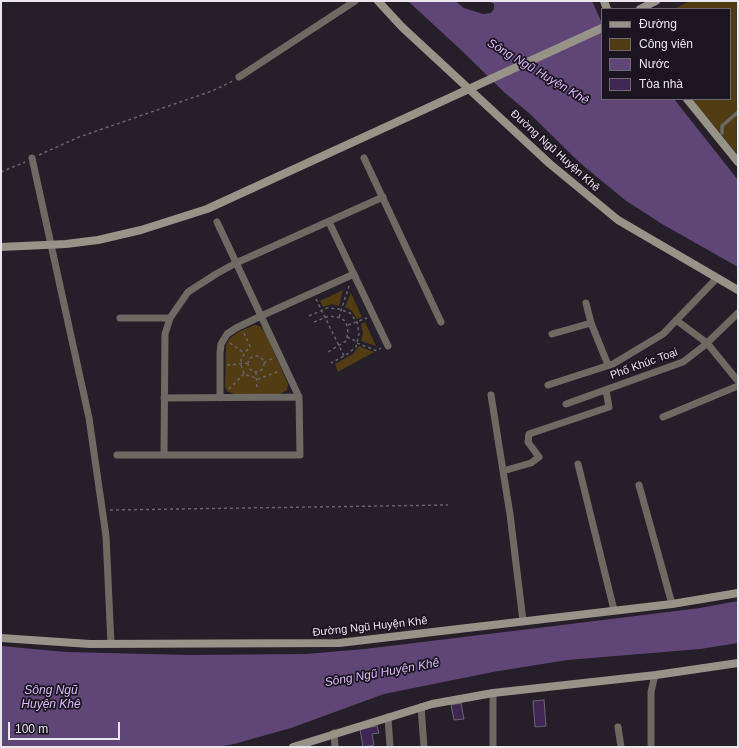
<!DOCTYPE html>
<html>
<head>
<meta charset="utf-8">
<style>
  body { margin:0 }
  #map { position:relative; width:739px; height:748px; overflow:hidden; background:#251f2a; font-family:Helvetica,sans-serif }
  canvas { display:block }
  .frame { position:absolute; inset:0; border:2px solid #eae6ee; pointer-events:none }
  .legend { position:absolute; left:601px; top:8px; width:130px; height:92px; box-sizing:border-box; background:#1b1521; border:1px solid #6e6973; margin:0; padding:5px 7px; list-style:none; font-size:12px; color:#eae6ee }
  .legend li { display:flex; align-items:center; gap:8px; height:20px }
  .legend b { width:20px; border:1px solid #6e6973 }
  .scale { position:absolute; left:8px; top:722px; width:112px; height:18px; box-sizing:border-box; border:2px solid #eae6ee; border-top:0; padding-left:5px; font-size:12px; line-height:14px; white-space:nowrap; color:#eae6ee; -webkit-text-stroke:3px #1b1521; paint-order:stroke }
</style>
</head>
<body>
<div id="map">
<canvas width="739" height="748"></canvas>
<div class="frame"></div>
<ul class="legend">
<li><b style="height:5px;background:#989389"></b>Đường</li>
<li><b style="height:11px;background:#513c14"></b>Công viên</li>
<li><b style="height:11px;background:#604676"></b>Nước</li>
<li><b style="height:11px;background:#3f2653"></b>Tòa nhà</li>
</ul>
<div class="scale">100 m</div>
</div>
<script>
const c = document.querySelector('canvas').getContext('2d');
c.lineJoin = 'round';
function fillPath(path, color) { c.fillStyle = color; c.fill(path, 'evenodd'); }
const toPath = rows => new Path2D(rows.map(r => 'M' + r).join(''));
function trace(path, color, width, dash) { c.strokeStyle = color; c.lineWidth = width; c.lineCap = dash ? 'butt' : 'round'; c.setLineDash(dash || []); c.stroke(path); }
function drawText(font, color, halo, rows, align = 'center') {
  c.font = font + ' Helvetica,sans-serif'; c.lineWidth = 3.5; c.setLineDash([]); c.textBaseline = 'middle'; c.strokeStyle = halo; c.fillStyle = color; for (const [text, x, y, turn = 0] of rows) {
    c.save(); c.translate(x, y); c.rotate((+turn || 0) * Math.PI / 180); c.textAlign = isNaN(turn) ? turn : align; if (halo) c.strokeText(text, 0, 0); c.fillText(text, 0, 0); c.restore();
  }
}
fillPath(toPath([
  [690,1,738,1,738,155,692,99,730,99,730,9,674,9],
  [343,290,339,306,332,304,323,307,320,301],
  [351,293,362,317,357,319,351,310,345,307],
  [365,322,376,346,361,341,363,333,361,324],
  [255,325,260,326,265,332,288,384,287,390,280,394,234,394,227,391,225,387,226,345,229,339,238,332],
  [359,346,374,352,338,372,335,364,353,354]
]), '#513c14');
fillPath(toPath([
  [408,1,455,1,464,8,483,14,491,13,494,9,494,4,489,1,592,1,602,23,602,99,674,99,738,180,738,267,662,224,625,200,580,163,529,113,505,93,460,49],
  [738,601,738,643,700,649,567,660,493,672,384,694,291,728,234,744,218,747,1,747,1,646,66,652,190,655,306,654,365,649,546,627,700,608]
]), '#604676');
const building = toPath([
  [544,700,546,726,535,727,533,701,544,700],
  [461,703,464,719,454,720,451,705,461,703],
  [377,726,379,733,372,734,374,745,363,747,360,729,377,726]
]);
fillPath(building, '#3f2653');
trace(building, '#6c6573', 1);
trace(toPath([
  [39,155,79,137,212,91,233,81],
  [1,172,25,162],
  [316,299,344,356],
  [309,316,327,308,339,309,350,313,357,322,359,334,356,347,346,355,331,363],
  [339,317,349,286],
  [314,322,329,316,341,318,346,322,348,332,346,341,328,352],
  [348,325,367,318],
  [244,333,250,346,241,359,241,365,244,374,259,379,279,371],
  [347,337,358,342],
  [230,343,244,353],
  [357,343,377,351,381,348],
  '248 364a8 8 0 1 1 16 0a8 8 0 1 1-16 0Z',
  [264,363,273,358],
  [227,365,248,363],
  [256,372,257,390],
  [229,389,244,374],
  [110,510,448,505]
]), '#69636d', 1.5, [3, 3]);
trace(toPath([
  [722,133,722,126,738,112]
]), '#6d6a63', 3.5);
trace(toPath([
  [239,77,355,1],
  [32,158,89,418,106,536,111,644],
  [364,158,441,322],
  [329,222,388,346],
  [120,318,170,318],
  [676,320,707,343,738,381],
  [591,323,608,365],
  [552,334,591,323,586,303],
  [548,385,613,364,663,334,717,278],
  [491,395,503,471],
  [164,398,299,397],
  [220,398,220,353,221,344,227,334,236,328,261,316,354,274],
  [566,404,683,362,705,345,738,313],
  [663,417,738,386],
  [117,455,300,455,299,397,217,222],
  [164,455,165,334,170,318,188,292,216,274,236,263,383,197],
  [578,464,614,610],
  [639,485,672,604],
  [523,621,510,514,503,471,531,463,539,457,528,442,529,434,609,407,606,390],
  [493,693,493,747],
  [421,707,424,747],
  [388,717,390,747],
  [618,727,621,747],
  [334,733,335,747],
  [651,745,651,692,655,675]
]), '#6d6a63', 7);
trace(toPath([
  [378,1,402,27,550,164,618,220,738,290],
  [604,1,607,9],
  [640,9,656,1],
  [687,99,738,162],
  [1,247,66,244,98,240,141,230,207,209,602,28],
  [1,638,90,644,339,643,672,604,738,593],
  [293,747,432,704,493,693,656,675,738,663]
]), '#989389', 8);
drawText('11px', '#eae6ee', '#1b1521', [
  ["Đường Ngũ Huyện Khê",555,151,42],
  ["Phố Khúc Toại",644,364,-20],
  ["Đường Ngũ Huyện Khê",370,627,-6]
]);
drawText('italic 12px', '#dabaf7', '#1b1521', [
  ["Sông Ngũ Huyện Khê",538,72,31],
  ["Sông Ngũ Huyện Khê",382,673,-10],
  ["Sông Ngũ",51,691],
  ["Huyện Khê",51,705]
]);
</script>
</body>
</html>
